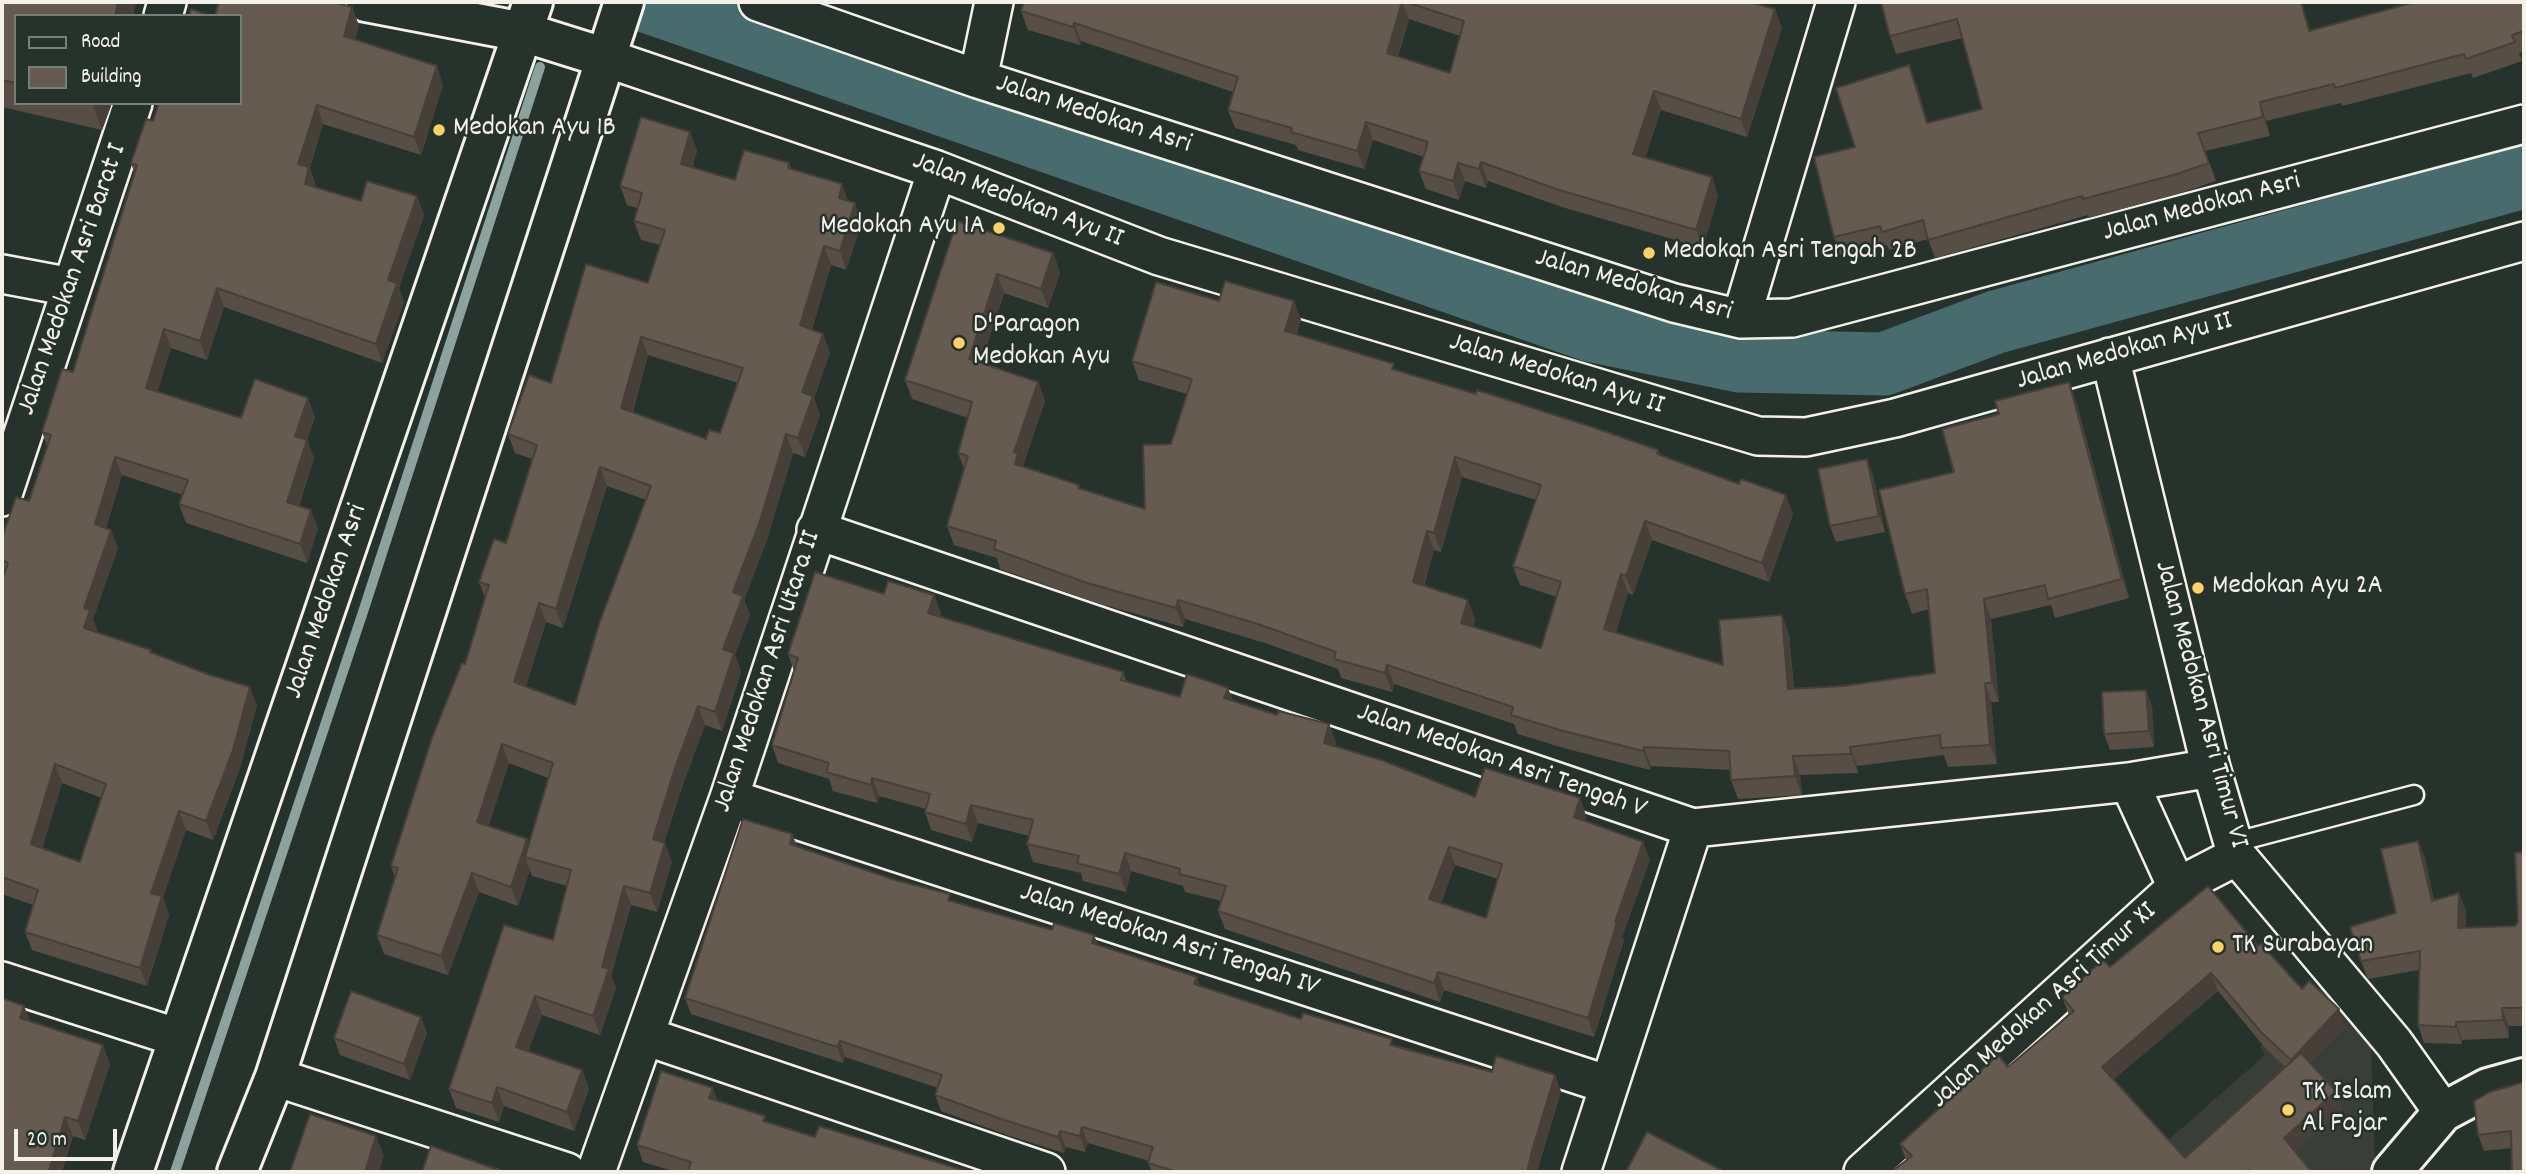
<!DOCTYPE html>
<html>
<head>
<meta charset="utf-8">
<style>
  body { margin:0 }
  #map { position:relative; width:2526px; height:1174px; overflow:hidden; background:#26332d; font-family:Dekko,sans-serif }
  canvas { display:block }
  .frame { position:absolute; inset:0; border:4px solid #f4f1e8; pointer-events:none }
  .legend { position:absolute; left:14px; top:14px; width:228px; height:91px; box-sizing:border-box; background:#26332d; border:2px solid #787f78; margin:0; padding:9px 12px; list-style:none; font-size:21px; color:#f4f1e8 }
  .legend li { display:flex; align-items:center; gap:14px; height:35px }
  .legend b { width:35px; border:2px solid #787f78 }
  .scale { position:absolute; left:14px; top:1129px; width:103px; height:32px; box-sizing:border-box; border:4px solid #f4f1e8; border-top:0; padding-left:9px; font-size:21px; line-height:24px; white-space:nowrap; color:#f4f1e8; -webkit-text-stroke:5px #26332d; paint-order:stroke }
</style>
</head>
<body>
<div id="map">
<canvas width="2526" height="1174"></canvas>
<div class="frame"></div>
<ul class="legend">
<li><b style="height:9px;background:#26332d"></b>Road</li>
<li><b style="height:19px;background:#655b50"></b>Building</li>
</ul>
<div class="scale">20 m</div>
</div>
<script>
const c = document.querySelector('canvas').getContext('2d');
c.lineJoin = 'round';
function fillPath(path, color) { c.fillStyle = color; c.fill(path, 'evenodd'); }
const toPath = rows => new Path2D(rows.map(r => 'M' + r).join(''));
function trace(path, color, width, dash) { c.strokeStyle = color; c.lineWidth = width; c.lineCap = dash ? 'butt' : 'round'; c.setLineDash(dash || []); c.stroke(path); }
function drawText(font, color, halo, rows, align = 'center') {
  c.font = font + ' Dekko,sans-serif'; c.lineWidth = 5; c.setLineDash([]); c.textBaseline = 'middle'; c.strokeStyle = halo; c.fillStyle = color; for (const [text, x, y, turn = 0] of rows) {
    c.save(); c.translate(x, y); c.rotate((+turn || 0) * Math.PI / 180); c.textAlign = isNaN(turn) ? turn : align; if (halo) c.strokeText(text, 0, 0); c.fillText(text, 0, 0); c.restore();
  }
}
fillPath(toPath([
  [2321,988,2371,1045,2375,1164,2367,1172,2132,1172,2265,1055,2260,1046]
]), '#393f38');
trace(toPath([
  [175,1172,362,615,540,67]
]), '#8da19f', 10);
trace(toPath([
  [649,2,1593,331,1739,361,1884,364,1996,322,2524,177]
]), '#486b6e', 63);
const lane = toPath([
  [2232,843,2414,795]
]);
const street = toPath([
  [758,2,978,79,1674,303,1741,319,1792,318,2524,124],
  [163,16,167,2],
  [606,58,937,170,1159,256,1758,436,1806,437,1895,418,2524,241],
  [978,79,994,2],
  [2,274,71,287],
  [1741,319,1836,2],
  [2110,357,2211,768,2237,856,2394,1043,2443,1112],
  [2,497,133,103],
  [816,530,1693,828,2129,782,2211,768],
  [2129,782,2177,887],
  [729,798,1609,1085],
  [2,981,179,1038],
  [645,1036,1046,1172],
  [275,1077,567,1172],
  [596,1172,729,798,937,170],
  [1581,1172,1693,828],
  [1863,1172,2177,887,2237,856]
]);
const secondary = toPath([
  [366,2,523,32,606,58],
  [133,1172,533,2],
  [237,1172,275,1077,624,2],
  [2392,1172,2443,1112,2488,1088,2524,1078]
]);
trace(lane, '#f4f1e8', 23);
trace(street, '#f4f1e8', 42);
trace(secondary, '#f4f1e8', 44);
trace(lane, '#26332d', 18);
trace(street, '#26332d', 37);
trace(secondary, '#26332d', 38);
fillPath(toPath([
  [2,2,136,2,133,16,16,16,16,103,112,103,102,130,2,107],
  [1024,2,1749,2,1775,9,1782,28,1747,137,1661,110,1645,158,1712,177,1718,196,1703,248,1562,207,1488,181,1486,188,1465,181,1459,200,1426,189,1419,171,1424,157,1373,140,1364,169,1298,150,1296,145,1235,128,1228,110,1233,92,1081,41,1080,45,1028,30,1021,11],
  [1409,19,1460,36,1450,73,1398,57],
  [1881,2,2311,31,2524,2,2524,52,2519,53,2522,61,2473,78,2471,73,2342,106,2341,103,2266,121,2270,136,2205,151,2216,181,2184,192,2089,218,2088,215,1935,258,1928,239,1889,250,1887,245,1840,255,1834,237,1855,147,1916,83,1928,123,1982,109,1963,38,1896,54,1890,36],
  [352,7,359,26,355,39,443,85,421,155,323,124,310,168,316,187,361,201,417,196,424,215,399,288,404,302,382,363,224,307,207,360,171,348,157,392,241,418,315,417,307,440,314,458,299,506,318,528,307,563,186,523,179,504,183,495,122,475,106,528,118,548,93,619,97,629,96,632,151,650,152,653,257,705,240,768,213,840,186,830,163,897,169,915,147,986,32,950,25,932,33,905,2,894,2,580,3,577,2,577,2,538,29,501,47,446,42,432,73,372,134,172,131,163,153,121],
  [62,783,102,798,80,862,42,848],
  [690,132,697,151,692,167,735,180,789,163,791,169,848,200,862,222,846,270,831,265,812,329,823,334,830,353,814,398,820,415,805,457,793,453,767,540,744,600,750,615,735,655,741,672,722,731,705,725,683,784,664,843,672,862,657,912,631,905,611,976,616,988,600,1035,542,1015,528,1051,582,1070,589,1089,574,1131,504,1106,499,1122,456,1108,449,1089,553,940,567,886,532,876,530,870,518,906,479,892,448,975,384,954,377,935,395,877,391,866,465,664,485,597,479,582,506,543,532,459,515,453,508,434,551,383,648,283,660,245,641,240,634,221,637,208,627,205,620,186],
  [648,355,738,383,720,433,706,439,633,412],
  [607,486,646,500,575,705,526,686,546,622,563,628],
  [509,763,548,778,529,844,527,839,488,826],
  [957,221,1053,253,1060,273,1048,308,1004,293,981,363,1038,382,1045,401,1023,466,1079,485,1081,489,1145,509,1171,444,1187,394,1139,380,1132,361,1219,301,1294,301,1301,320,1296,335,1396,371,1658,450,1660,455,1793,514,1769,582,1652,540,1633,595,1628,593,1616,632,1723,665,1789,634,1794,688,1843,686,1935,673,1929,609,1912,614,1905,594,1954,472,2076,401,2129,598,2055,618,2051,605,1991,619,1999,702,1991,702,1997,764,1948,767,1944,755,1857,766,1858,773,1800,775,1802,795,1738,799,1731,780,1731,770,1651,766,1650,770,1567,749,1518,734,1514,724,1394,684,1392,692,1341,678,1338,669,1265,643,1185,619,1183,627,1094,602,1000,569,997,558,954,545,947,526,964,469,958,453,968,418,912,399,905,380],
  [1462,477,1536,500,1513,566,1520,585,1557,597,1541,648,1473,627,1475,619,1424,586,1434,550,1441,552],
  [1873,475,1885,532,1836,542,1830,526],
  [884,594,934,595,941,613,939,617,1123,672,1126,681,1180,697,1228,688,1233,701,1277,715,1329,724,1336,743,1334,747,1475,797,1580,798,1586,816,1585,821,1650,860,1622,937,1624,940,1594,1037,1444,990,1440,1002,1225,929,1218,911,1222,901,1185,892,1183,886,1131,871,1126,892,1083,881,1081,873,1033,862,1027,844,1029,836,978,823,972,842,931,830,925,812,926,809,879,796,877,803,833,791,829,779,778,763,772,745,794,671,788,654],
  [1455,865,1498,879,1486,918,1441,903],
  [2152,706,2154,747,2110,750,2104,734],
  [792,834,797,846,952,902,1052,930,1094,935,1098,945,1200,986,1301,1019,1561,1091,1537,1172,1152,1172,1148,1163,1149,1161,1088,1143,1085,1152,1066,1147,1064,1153,1010,1136,941,1111,935,1095,938,1088,845,1057,843,1063,691,1014,685,998],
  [2418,841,2425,858,2434,901,2459,893,2466,911,2465,928,2515,926,2518,922,2524,852,2524,1026,2509,1026,2509,1038,2462,1040,2462,1044,2424,1043,2418,1025,2419,970,2368,979,2361,961,2396,913],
  [2258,946,2302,989,2339,1009,2345,1027,2310,1063,2336,1091,2342,1108,2295,1151,2312,1172,1891,1172,1906,1160,1900,1144,2008,1067,2069,1015,2062,997,2110,967],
  [2218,991,2267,1050,2286,1067,2185,1158,2113,1080],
  [24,1006,30,1021,110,1064,85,1140,73,1136,62,1172],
  [421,1017,427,1033,410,1080,340,1055,334,1038],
  [2524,1082,2511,1148,2484,1151,2478,1135],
  [717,1100,767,1122,815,1137,969,1172,676,1172,643,1162,637,1145]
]), '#574e45');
fillPath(toPath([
  [118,2,136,2,133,16,115,16],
  [1402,2,1409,19,1393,71,1387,53],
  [2301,2,2302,2,2316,50,2309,31],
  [352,7,359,26,351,55,344,36],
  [1775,9,1782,28,1747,137,1741,119],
  [1074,23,1081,41,1080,45,1073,27],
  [437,66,443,85,421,155,414,137],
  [1654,91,1661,110,1640,173,1633,154],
  [2260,102,2266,121,2270,136,2263,117],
  [92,103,112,103,102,130],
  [317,105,323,124,310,168,316,186,312,203,298,164],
  [1366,122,1373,140,1364,169,1357,151],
  [690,132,697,151,688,183,681,164],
  [1481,162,1488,181,1486,188,1479,169],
  [1458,163,1465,181,1459,200,1453,181],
  [1712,177,1718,196,1703,248,1696,230],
  [842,184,849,203,839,198],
  [417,196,424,215,399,288,404,302,382,363,376,344,388,280],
  [855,203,862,222,846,270,840,251],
  [824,246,831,265,807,344,800,325],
  [1053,253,1060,273,1048,308,1041,289],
  [997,274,1004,293,976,378,969,359],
  [217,288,224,307,207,360,200,341],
  [1294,301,1301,320,1292,351,1285,331],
  [164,329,171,348,153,407,146,388],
  [823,334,830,353,814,398,820,415,805,457,798,438,802,392],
  [641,337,648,355,628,427,621,408],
  [1038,382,1045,401,1023,466,1015,464,1014,452],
  [2069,382,2076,401,2129,598,2122,579],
  [308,398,315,417,307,440,314,458,294,520,287,502,295,436],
  [786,434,793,453,767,540,744,600,750,615,735,655,741,672,722,731,715,712,723,649,733,592],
  [115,457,122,475,101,543,95,524],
  [1455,457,1462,477,1441,552,1434,533],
  [1867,459,1873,475,1885,532,1879,516],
  [600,467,607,486,563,628,556,609],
  [1786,495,1793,514,1769,582,1762,563],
  [311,510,318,528,307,563,300,544],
  [1645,521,1652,540,1633,595,1626,576],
  [111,530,118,548,93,619,97,629,90,646,84,628,84,608],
  [1427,531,1434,550,1420,601,1413,582],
  [1621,574,1628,593,1611,648,1604,629],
  [934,595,941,613,935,632,928,613],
  [1984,599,1991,619,1999,702,1992,683],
  [1178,600,1185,619,1183,627,1176,608],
  [1468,600,1475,619,1468,642,1461,623],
  [539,603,546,622,521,701,514,682],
  [1782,615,1789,634,1795,708,1788,689],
  [1387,665,1394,684,1392,692,1385,673],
  [1985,683,1991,702,1997,764,1990,745],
  [250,687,257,705,240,768,213,840,206,821],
  [1228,688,1234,706,1224,698],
  [2146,690,2152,706,2154,747,2149,731],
  [698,706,705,725,683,784,659,858,653,839,676,765],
  [1329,724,1336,743,1330,761,1324,743],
  [502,744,509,763,484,841,477,822],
  [1644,747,1651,766,1650,770,1643,751],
  [1850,747,1857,766,1858,773,1851,754],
  [1793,756,1800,775,1802,795,1795,776],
  [55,764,62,783,38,863,31,844],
  [872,778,879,796,877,803,871,785],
  [1580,798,1586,816,1580,836,1574,817],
  [971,805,978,823,972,842,966,824],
  [179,811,186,830,163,897,169,915,147,986,140,968,151,893],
  [792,834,798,850,790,844],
  [527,839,534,858,525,857,530,870,518,906,511,887],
  [2418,841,2425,858,2438,919,2432,901],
  [1643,842,1650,860,1622,937,1624,940,1594,1037,1588,1018,1615,922],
  [665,843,672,862,657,912,650,893],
  [1449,847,1455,865,1436,917,1429,899],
  [1125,853,1131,871,1126,892,1119,874],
  [472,873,479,892,448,975,441,956],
  [624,886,631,905,611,976,616,988,600,1035,593,1016,602,967],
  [2459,893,2466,911,2465,946,2458,928],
  [1094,935,1100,951,1092,943],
  [1438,972,1444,990,1440,1002,1434,983],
  [2211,973,2218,991,2108,1084,2102,1067],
  [1197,977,1203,993,1194,984],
  [535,996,542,1015,523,1066,516,1047],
  [24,1006,31,1025,20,1018],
  [2502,1008,2509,1026,2509,1038,2503,1020],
  [2339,1009,2345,1027,2297,1077,2291,1060],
  [421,1017,427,1033,410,1080,404,1064],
  [2456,1022,2462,1040,2462,1044,2456,1027],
  [840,1041,845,1057,843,1063,837,1047],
  [103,1045,110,1064,85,1140,78,1121],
  [582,1070,589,1089,574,1131,567,1112],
  [1555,1075,1561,1091,1537,1172,1527,1172,1532,1151],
  [497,1087,504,1106,499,1122,492,1103],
  [713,1088,719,1105,709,1098],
  [2336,1091,2342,1108,2290,1156,2284,1138],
  [65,1117,73,1136,62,1172,49,1172,49,1171],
  [1082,1127,1088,1143,1085,1152,1080,1136],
  [1060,1131,1066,1147,1064,1153,1058,1137],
  [376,1136,384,1156,379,1172,365,1172]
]), '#474038');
const building = toPath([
  [2,2,118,2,115,16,16,16,16,83,2,80,2,2],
  [219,2,333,2,352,7,344,36,437,66,414,137,317,105,298,164,309,167,305,184,361,201,367,181,417,196,388,280,397,283,376,344,217,288,200,341,164,329,146,388,241,418,255,379,308,398,295,436,307,440,287,502,311,510,300,544,179,504,188,480,115,457,95,524,111,530,84,608,90,610,84,628,151,650,150,652,210,675,250,687,233,750,206,821,179,811,151,893,162,896,140,968,25,932,38,890,2,877,2,580,8,563,2,560,2,538,16,497,29,501,51,435,42,432,62,369,73,372,137,165,131,163,146,119,153,121,159,103,240,103,240,16,215,16,219,2],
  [55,764,106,784,80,862,31,844,55,764],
  [1024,2,1402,2,1387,53,1450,73,1464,21,1406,2,1749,2,1775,9,1741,119,1654,91,1633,154,1712,177,1696,230,1556,189,1481,162,1479,169,1458,163,1453,181,1419,171,1428,142,1366,122,1357,151,1291,132,1292,128,1228,110,1238,77,1074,23,1073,27,1021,11,1024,2],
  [1881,2,2301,2,2309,31,2415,2,2524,2,2524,31,2512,35,2515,42,2466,59,2464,54,2335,88,2334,84,2260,102,2263,117,2198,133,2209,163,2177,174,2083,199,2082,196,1928,240,1923,220,1882,232,1880,226,1834,237,1814,157,1855,147,1836,88,1909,65,1927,123,1982,109,1957,19,1890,36,1881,2],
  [191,9,210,16,189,16,191,9],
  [641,117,690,132,681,164,735,180,744,150,789,163,788,168,842,184,839,198,855,203,840,251,824,246,800,325,823,334,802,392,813,396,798,438,786,434,760,521,733,592,743,596,723,649,734,653,715,712,698,706,676,765,653,839,665,843,650,893,624,886,602,967,609,969,593,1016,535,996,516,1047,582,1070,567,1112,497,1087,492,1103,449,1089,504,925,553,940,571,870,525,857,553,763,502,744,477,822,527,839,511,887,472,873,441,956,377,935,398,868,391,866,432,738,462,663,465,664,489,585,479,582,494,539,506,543,537,445,508,434,529,375,551,383,586,264,648,283,665,230,634,221,642,193,620,186,641,117],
  [641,337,743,368,720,433,709,430,706,439,621,408,641,337],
  [600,467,651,486,599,624,575,705,514,682,539,603,556,609,600,467],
  [957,221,1053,253,1041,289,997,274,969,359,1038,382,1014,452,1018,453,1015,464,1079,485,1078,488,1145,509,1143,445,1171,444,1192,379,1132,361,1156,282,1219,301,1225,281,1294,301,1285,331,1394,364,1392,369,1476,394,1477,390,1595,428,1658,450,1657,454,1739,484,1741,479,1786,495,1762,563,1645,521,1626,576,1621,574,1604,629,1723,665,1719,620,1782,615,1788,689,1843,686,1935,673,1927,589,1905,594,1879,490,1954,472,1942,429,1999,414,1995,401,2069,382,2122,579,2048,599,2045,585,1984,599,1992,683,1985,683,1990,745,1941,748,1940,735,1850,747,1851,754,1793,756,1795,776,1731,780,1729,751,1644,747,1643,751,1560,730,1511,715,1513,707,1387,665,1385,673,1334,659,1336,652,1258,624,1178,600,1176,608,1087,583,994,549,996,541,947,526,968,456,958,453,972,402,905,380,957,221],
  [1455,457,1541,485,1513,566,1561,582,1541,648,1461,623,1468,600,1413,582,1427,531,1434,533,1455,457],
  [1867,459,1879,516,1830,526,1818,469,1867,459],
  [815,572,884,594,888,581,934,595,928,613,1123,672,1121,680,1180,697,1187,674,1228,688,1224,698,1277,715,1278,711,1329,724,1324,743,1384,761,1475,797,1485,768,1580,798,1574,817,1643,842,1615,922,1617,922,1588,1018,1438,972,1434,983,1218,911,1226,886,1179,874,1180,869,1125,853,1119,874,1077,863,1079,856,1027,844,1033,820,971,805,966,824,925,812,930,794,872,778,871,785,826,772,829,763,772,745,798,658,788,654,815,572],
  [1449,847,1502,864,1486,918,1429,899,1449,847],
  [2146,690,2149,731,2104,734,2102,692,2146,690],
  [743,819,792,834,790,844,895,880,950,894,948,900,1052,930,1054,923,1094,935,1092,943,1197,977,1194,984,1301,1019,1303,1013,1392,1039,1390,1045,1492,1072,1496,1056,1555,1075,1532,1151,1527,1172,1177,1172,1148,1163,1153,1147,1082,1127,1080,1136,1060,1131,1058,1137,1004,1120,935,1095,942,1075,840,1041,837,1047,685,998,743,819],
  [2418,841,2432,901,2459,893,2458,928,2515,926,2518,922,2515,853,2524,852,2524,1008,2502,1008,2503,1020,2456,1022,2456,1027,2418,1025,2420,951,2361,961,2350,927,2396,913,2381,849,2418,841],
  [2208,886,2258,946,2261,944,2302,989,2309,981,2339,1009,2291,1060,2261,1032,2211,973,2102,1067,2185,1158,2301,1053,2336,1091,2284,1138,2312,1172,2251,1172,2249,1170,2247,1172,1891,1172,1912,1156,1900,1144,1998,1055,2008,1067,2074,1011,2062,997,2103,960,2110,967,2208,886],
  [351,991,421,1017,404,1064,334,1038,351,991],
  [2,998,24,1006,20,1018,103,1045,78,1121,65,1117,49,1171,54,1172,2,1172,2,998],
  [661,1071,713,1088,709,1098,765,1116,763,1121,815,1137,819,1126,969,1172,688,1172,691,1162,637,1145,661,1071],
  [2524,1082,2524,1172,2512,1172,2511,1131,2478,1135,2474,1101,2490,1092,2524,1082],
  [310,1114,376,1136,365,1172,290,1172,310,1114],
  [1647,1132,1721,1170,1721,1172,1626,1172,1647,1132],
  [431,1146,504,1172,422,1172,431,1146]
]);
fillPath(building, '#655b50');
trace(building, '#474038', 2);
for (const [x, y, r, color] of [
  [439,130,7,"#ffd166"],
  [999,228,7,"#ffd166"],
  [1649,253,7,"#ffd166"],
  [959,343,7,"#ffd166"],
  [2198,588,7,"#ffd166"],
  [2218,947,7,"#ffd166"],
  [2288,1110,7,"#ffd166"]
]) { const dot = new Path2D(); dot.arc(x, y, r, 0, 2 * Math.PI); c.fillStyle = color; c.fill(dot); trace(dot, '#26332d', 2.5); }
drawText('28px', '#f4f1e8', '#26332d', [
  ["Jalan Medokan Asri",1093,116,18],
  ["Jalan Medokan Ayu II",1017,202,21],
  ["Jalan Medokan Asri",2202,209,-15],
  ["Jalan Medokan Asri Barat I",74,280,-71],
  ["Jalan Medokan Asri",1633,287,16],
  ["Jalan Medokan Ayu II",2125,353,-16],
  ["Jalan Medokan Ayu II",1556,376,17],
  ["Jalan Medokan Asri",328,602,-71],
  ["Jalan Medokan Asri Utara II",769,672,-72],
  ["Jalan Medokan Asri Timur VI",2199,705,75],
  ["Jalan Medokan Asri Tengah V",1501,763,19],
  ["Jalan Medokan Asri Tengah IV",1169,942,18],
  ["Jalan Medokan Asri Timur XI",2045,1007,-42]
]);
drawText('28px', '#f4f1e8', '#26332d', [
  ["Medokan Ayu 1B",453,130],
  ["Medokan Ayu 1A",985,228,"right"],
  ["Medokan Asri Tengah 2B",1663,253],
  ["D'Paragon",973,327],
  ["Medokan Ayu",973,359],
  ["Medokan Ayu 2A",2212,588],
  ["TK Surabayan",2232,947],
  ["TK Islam",2302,1094],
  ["Al Fajar",2302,1126]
], 'left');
</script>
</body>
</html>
